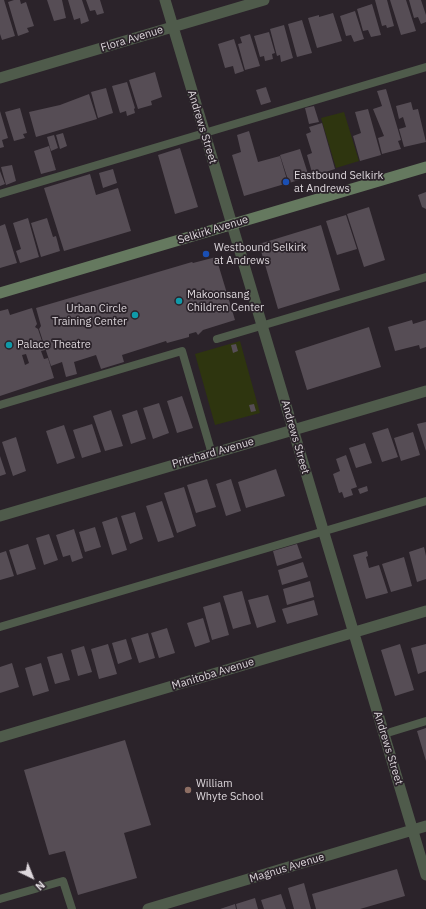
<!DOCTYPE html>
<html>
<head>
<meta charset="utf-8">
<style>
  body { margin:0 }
  #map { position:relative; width:426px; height:909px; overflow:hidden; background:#2b232a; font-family:"IBM Plex Sans",sans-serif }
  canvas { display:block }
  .north { position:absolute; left:12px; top:857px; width:40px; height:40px; -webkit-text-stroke:3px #2b232a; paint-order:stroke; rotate:137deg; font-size:11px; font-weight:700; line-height:16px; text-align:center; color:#ded8dd }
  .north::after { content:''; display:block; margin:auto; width:14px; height:18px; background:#ded8dd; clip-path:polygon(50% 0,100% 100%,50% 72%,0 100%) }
</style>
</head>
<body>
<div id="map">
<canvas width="426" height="909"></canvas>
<div class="north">N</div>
</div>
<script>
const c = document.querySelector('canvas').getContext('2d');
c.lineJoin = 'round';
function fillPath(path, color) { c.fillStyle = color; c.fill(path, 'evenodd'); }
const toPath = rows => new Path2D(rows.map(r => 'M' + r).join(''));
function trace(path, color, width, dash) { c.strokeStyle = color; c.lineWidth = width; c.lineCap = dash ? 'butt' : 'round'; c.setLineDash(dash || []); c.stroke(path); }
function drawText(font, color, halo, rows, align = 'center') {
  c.font = font + ' "IBM Plex Sans",sans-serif'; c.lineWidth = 3.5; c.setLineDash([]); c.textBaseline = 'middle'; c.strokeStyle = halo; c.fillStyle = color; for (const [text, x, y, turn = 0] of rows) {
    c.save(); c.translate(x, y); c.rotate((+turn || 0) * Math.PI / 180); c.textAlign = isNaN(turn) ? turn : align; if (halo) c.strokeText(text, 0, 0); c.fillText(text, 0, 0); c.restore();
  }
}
fillPath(toPath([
  [344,112,359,161,336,168,321,118],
  [240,341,260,413,215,425,195,354]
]), '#2e350f');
fillPath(toPath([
  [0,0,4,0,15,36,2,40,0,34],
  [14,0,20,0,21,4,26,2,34,26,27,28,29,32,18,36,8,2],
  [47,0,62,0,66,18,54,21],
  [68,0,82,0,89,21,81,24,80,18,74,20],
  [86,0,100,0,104,13,97,15,95,10,90,11],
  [375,0,387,0,394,26,387,28,386,25,382,26],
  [390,0,406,0,416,31,401,35],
  [409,0,421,0,426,15,426,22,421,24,418,17,414,18],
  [372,4,381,35,371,37,368,30,363,31,357,9],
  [355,11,364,39,354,42,351,35,346,36,340,16],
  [333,13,342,41,317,48,308,18,319,15,319,17],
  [302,20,312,53,297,57,288,24],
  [284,25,293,58,281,62,280,55,277,56,270,29],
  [269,32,275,53,272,54,273,59,265,61,264,56,260,57,254,36],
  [250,34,260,66,245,70,238,44,242,43,240,37],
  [234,39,244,71,235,74,233,66,225,68,218,44],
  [155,72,162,97,151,101,152,105,138,109,129,80],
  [127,82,135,108,134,109,135,113,127,116,126,111,120,113,112,86],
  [266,87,271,102,261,105,256,90],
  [106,88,113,113,98,118,91,92],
  [386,89,401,140,398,141,401,149,382,154,378,138,384,136,373,109,382,106,377,91],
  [89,94,97,119,36,137,29,112,60,105],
  [411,102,413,110,418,109,426,142,404,147,399,129,406,127,403,117,399,119,396,106],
  [314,106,319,122,309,124,305,108],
  [20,108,27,133,23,134,25,138,14,141,5,112],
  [368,109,381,155,360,161,353,136,361,133,355,112],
  [0,111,8,138,2,140,4,147,0,148],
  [322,123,335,169,313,176,307,155,312,153,306,134,311,132,309,127],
  [249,131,258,162,280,156,288,183,244,196,232,155,241,152,237,135],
  [63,133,67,146,60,149,56,135],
  [54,135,58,148,51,151,47,137],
  [49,146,56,170,41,174,34,151],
  [180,148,198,207,175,214,158,155],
  [300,149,309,177,289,183,280,155],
  [12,165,16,181,6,185,1,167],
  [113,169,117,183,103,188,99,173],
  [0,171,5,184,0,186],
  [90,174,96,195,118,188,131,231,64,251,44,188],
  [426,192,426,209,422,207,418,195],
  [369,207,385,260,364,267,347,214],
  [346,215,357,249,337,255,326,221],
  [28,218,39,257,20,263,16,251,21,249,13,223],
  [47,218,53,237,56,236,60,251,41,257,31,223],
  [5,224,17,263,0,268,0,226],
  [321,225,340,290,278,309,259,244],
  [216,257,235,320,203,330,198,335,196,332,189,334,189,337,167,343,166,341,122,355,124,362,101,369,96,355,74,362,77,374,66,377,62,362,51,366,39,329,41,326,36,308,192,262,193,263],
  [32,308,37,324,35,327,38,329,45,350,41,351,44,359,48,358,54,378,0,396,0,311,8,309,10,315],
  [26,354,29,363,25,365,22,355],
  [412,320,413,324,426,320,426,347,420,349,419,345,395,351,388,327],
  [369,327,381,367,307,390,295,351],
  [236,344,238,351,233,353,231,345],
  [182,396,193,428,177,433,167,401],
  [159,403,169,433,153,439,143,408],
  [254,404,256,411,251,412,249,405],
  [111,410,123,446,105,451,93,416],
  [137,410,146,439,131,444,122,415],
  [426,422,426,451,417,424],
  [92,424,101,452,82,458,73,430],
  [64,425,75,458,57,464,46,431],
  [388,428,398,457,382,462,372,433],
  [413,432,420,455,401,461,394,438],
  [16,437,26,471,13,476,2,442],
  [365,443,372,463,356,468,349,448],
  [346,455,357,487,351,489,353,495,344,498,342,492,339,493,333,474,340,471,336,459],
  [0,456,6,474,0,476],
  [276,469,285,496,246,508,238,482],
  [207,479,216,507,196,513,187,485],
  [231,479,241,511,226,516,216,484],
  [367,486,368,491,360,494,358,489],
  [184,487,196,526,177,533,164,493],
  [162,501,174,537,158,542,146,506],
  [135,512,143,539,130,544,121,516],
  [117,517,127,550,112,555,102,522],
  [95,527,101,547,85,552,79,532],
  [74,529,83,558,72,562,70,555,63,557,56,535],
  [49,534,58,560,44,565,36,538],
  [28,544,36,569,17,575,9,550],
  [297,544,302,558,277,566,273,551],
  [424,547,426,556,426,579,417,582,409,552],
  [6,551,14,576,0,580,0,553],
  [367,551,368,556,366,557,369,568,379,565,388,593,366,599,353,555],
  [404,557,412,586,391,592,382,564],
  [303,562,308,577,282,585,278,570],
  [310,581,314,597,287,605,283,589],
  [242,591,251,624,233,629,223,596],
  [268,595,276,622,257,628,248,600],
  [314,600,318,615,287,624,282,609],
  [220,602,229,635,212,640,203,607],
  [203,618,210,642,195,647,187,623],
  [167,628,175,653,159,658,151,633],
  [148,633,155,658,139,663,131,638],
  [126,639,132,659,118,664,112,643],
  [108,644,117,674,99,679,91,649],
  [400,644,414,690,395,696,381,650],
  [426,644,426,671,418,674,411,648],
  [84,646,92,672,78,676,71,650],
  [62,653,70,680,55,684,47,657],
  [12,663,19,687,0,693,0,667],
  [41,663,49,691,33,696,25,668],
  [426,728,426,761,417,731],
  [125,740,151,825,124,833,137,878,78,895,65,851,49,855,24,770],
  [397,869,405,896,360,909,316,909,312,894],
  [304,883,311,909,294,909,288,888],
  [281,894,286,909,264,909,261,900],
  [255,898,258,909,237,909,236,904],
  [235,904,236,909,220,909]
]), '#564d55');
trace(toPath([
  [0,194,426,67],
  [217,339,426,277],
  [0,405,182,351,212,454],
  [0,627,426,501],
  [384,734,426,721],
  [0,899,63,881,72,909]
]), '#4f5b4b', 8);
trace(toPath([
  [165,0,426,875],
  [0,78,264,0],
  [0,516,426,391],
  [0,737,426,611],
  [148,909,426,826]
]), '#4f5b4b', 11);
trace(toPath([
  [0,293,426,167]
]), '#65795f', 11);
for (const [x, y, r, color] of [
  [286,182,4,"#1a4fb4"],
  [206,254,4,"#1a4fb4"],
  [179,301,4,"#0f9aa8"],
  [135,315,4,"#0f9aa8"],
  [9,345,4,"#0f9aa8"],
  [188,790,4,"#8d6e63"]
]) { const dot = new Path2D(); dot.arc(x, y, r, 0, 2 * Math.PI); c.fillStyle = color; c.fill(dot); trace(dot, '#2b232a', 1.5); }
drawText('11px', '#ded8dd', '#2b232a', [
  ["Flora Avenue",132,39,-17],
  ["Andrews Street",202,127,73],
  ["Selkirk Avenue",213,230,-17],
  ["Andrews Street",295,437,74],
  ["Pritchard Avenue",213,453,-16],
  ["Manitoba Avenue",213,674,-17],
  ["Andrews Street",388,748,73],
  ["Magnus Avenue",287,868,-17]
]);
drawText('11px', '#ded8dd', '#2b232a', [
  ["Eastbound Selkirk",294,176],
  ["at Andrews",294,189],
  ["Westbound Selkirk",214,248],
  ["at Andrews",214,261],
  ["Makoonsang",187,295],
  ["Children Center",187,308],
  ["Urban Circle",127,309,"right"],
  ["Training Center",127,322,"right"],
  ["Palace Theatre",17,345],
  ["William",196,784],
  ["Whyte School",196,797]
], 'left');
</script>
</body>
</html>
